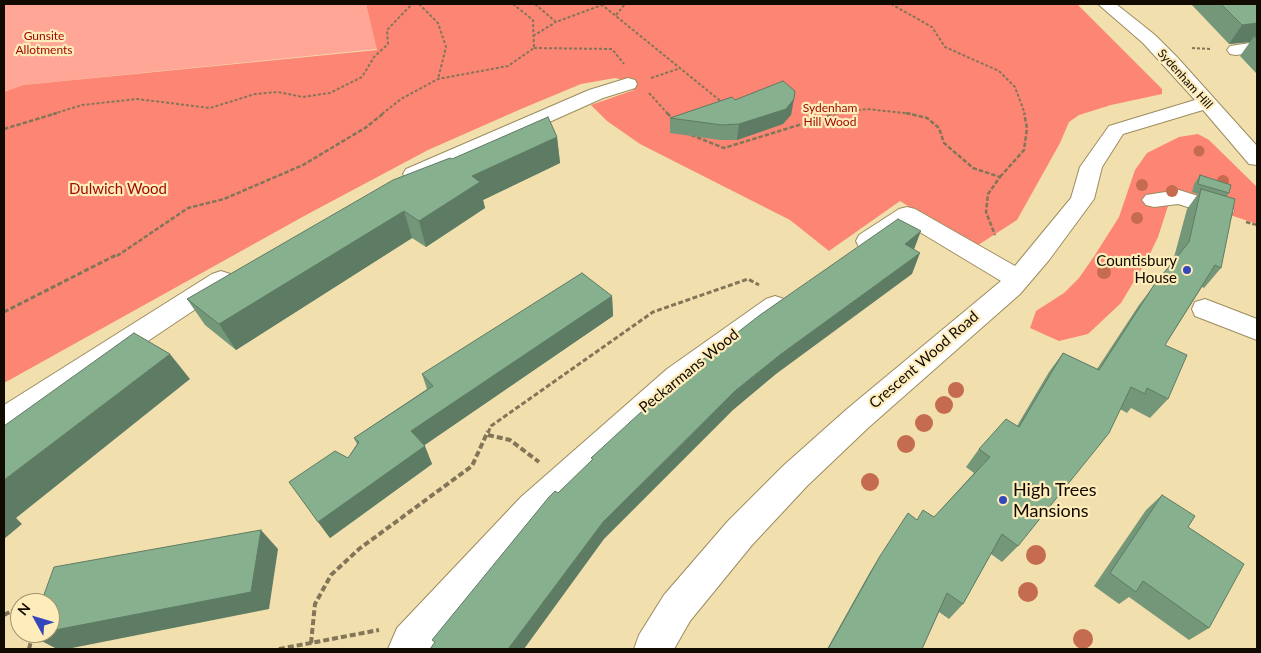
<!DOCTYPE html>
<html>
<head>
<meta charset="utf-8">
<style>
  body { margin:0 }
  #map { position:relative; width:1261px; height:653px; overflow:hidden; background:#f1dfae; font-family:Lato,sans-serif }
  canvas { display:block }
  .frame { position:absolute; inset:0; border:5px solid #110a00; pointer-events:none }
  .north { position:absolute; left:10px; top:593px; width:50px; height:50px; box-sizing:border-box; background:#feecbb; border:1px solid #9f9270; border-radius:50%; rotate:309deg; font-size:14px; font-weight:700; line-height:20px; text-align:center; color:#110a00 }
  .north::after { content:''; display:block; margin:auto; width:18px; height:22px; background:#3448ba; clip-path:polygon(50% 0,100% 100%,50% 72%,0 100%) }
</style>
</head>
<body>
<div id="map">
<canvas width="1261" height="653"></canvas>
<div class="frame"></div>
<div class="north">N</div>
</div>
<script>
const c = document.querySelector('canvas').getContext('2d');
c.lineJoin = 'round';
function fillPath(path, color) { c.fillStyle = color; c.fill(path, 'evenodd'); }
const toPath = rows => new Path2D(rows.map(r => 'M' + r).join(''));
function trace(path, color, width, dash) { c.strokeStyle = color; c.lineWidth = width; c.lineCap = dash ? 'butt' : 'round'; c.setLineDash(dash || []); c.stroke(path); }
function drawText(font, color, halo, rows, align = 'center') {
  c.font = font + ' Lato,sans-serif'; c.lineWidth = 4.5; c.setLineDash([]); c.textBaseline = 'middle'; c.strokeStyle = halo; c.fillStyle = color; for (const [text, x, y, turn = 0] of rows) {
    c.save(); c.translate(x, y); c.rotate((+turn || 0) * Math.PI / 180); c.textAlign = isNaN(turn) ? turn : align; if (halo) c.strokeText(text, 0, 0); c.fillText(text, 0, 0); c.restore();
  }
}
fillPath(toPath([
  [4,4,366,4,377,49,23,85,4,92]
]), '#ffa697');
fillPath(toPath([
  [366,4,1077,4,1162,89,1162,94,1111,105,1079,115,1069,122,1060,143,1017,220,975,247,900,201,829,251,790,220,640,144,607,121,591,105,634,90,624,80,615,78,581,84,521,109,428,150,306,215,4,383,4,92,23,85,377,50],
  [1198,134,1209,140,1257,187,1257,224,1185,200,1168,206,1158,237,1148,258,1121,303,1088,334,1059,341,1030,328,1036,311,1064,293,1079,278,1095,255,1119,217,1135,170,1147,153,1179,137]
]), '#fd8573');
const minor = toPath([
  [1098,4,1116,4,1155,35,1177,57,1257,146,1257,165,1249,164,1203,110,1123,134,1102,167,1094,199,1049,260,1020,294,869,427,807,486,752,545,690,621,674,649,634,649,639,635,664,595,728,521,783,466,847,409,1001,281,908,225,877,247,868,249,859,247,856,241,859,235,899,209,907,207,915,209,1015,266,1071,198,1080,167,1109,126,1195,100,1143,43,1098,4],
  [1257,42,1257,52,1236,55,1230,54,1227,50,1230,46,1257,42],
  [628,78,635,80,637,84,635,88,603,98,422,179,414,181,406,179,403,174,406,169,589,90,628,78],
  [1179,190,1230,206,1234,211,1230,216,1222,218,1178,204,1154,207,1146,205,1142,200,1146,195,1179,190],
  [221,271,230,274,234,280,230,286,15,430,4,434,4,405,212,274,221,271],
  [775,296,784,299,788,306,784,313,687,385,545,519,430,649,388,649,397,628,521,497,667,369,766,299,775,296],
  [1205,299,1257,319,1257,340,1195,316,1192,309,1195,302,1205,299]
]);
trace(minor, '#9d8c5f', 2);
trace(toPath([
  [419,4,438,23,446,47,438,79],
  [535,4,556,22,602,5],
  [601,4,723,103],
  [891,4,932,27,945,47,999,71,1015,87,1025,114],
  [616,15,625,4],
  [533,36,556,22],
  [534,48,612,49,624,64],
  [1192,48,1211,49],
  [651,78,678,69],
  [649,93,668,114],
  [53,114,82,105,137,99,210,108,255,94,278,92,303,97,330,93,362,77,374,57,388,44,387,30,412,4],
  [382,114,401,99,438,79,508,66,534,48,533,20,513,4],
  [833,114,867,109,913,114]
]), '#837658', 2, [3, 2]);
trace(toPath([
  [667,113,674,120],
  [906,113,927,118,939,128,944,143,973,168,1000,177,988,194,986,212,995,235],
  [4,129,57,113],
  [691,135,724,148,838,113],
  [1000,177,1024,150,1027,128,1024,113],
  [1246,222,1257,225],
  [117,256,188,208,224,199,303,165,365,128,384,113]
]), '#837658', 2.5, [4.5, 2]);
trace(toPath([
  [4,312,118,254],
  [488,433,491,426,653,312,748,279,759,285]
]), '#837658', 3, [5, 2.5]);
trace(toPath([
  [488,435,510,440,539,462],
  [28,603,41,597],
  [4,615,20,607],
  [311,643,315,604,331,575,359,549,472,466,488,431],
  [29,649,33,633],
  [279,649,379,630]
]), '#837658', 4, [6, 3]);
fillPath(minor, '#fff');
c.fillStyle = '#c56b4f';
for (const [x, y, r] of [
  [1199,151,5.5],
  [1223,181,6],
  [1142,185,6],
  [1172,191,6],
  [1137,218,6],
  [1104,272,7],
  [956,390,8],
  [944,405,9],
  [924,423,9],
  [906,444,9],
  [870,482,9],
  [1036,555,10],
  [1028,592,10],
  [1083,639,10]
]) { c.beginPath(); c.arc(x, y, r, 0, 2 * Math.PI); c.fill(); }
fillPath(toPath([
  [1191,4,1257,4,1257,73,1256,73,1240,56,1250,42,1229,44],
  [795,91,791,115,783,124,737,140,720,140,670,133,670,118,735,100],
  [557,137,560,163,483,200,485,208,426,247,412,238,236,350,205,325,187,299,452,159],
  [1200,175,1229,193,1227,196,1221,268,1204,288,1202,287,1165,345,1168,399,1150,418,1131,408,1127,413,1120,409,1018,546,1002,562,991,554,963,604,949,619,939,612,922,649,827,649,870,572,880,556,917,520,934,517,974,473,966,467,979,449,1017,426,1049,372,1063,353,1097,369,1139,305,1173,261,1187,209,1198,194,1192,192,1194,184],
  [612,296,613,316,424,445,432,464,330,538,289,482,348,458,357,444,354,438,427,389,422,374],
  [1162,495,1188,527,1209,628,1189,640,1129,597,1119,604,1094,586,1146,510]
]), '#74977a');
fillPath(toPath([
  [1257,23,1257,40,1254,36,1250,42,1229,44,1242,25],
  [794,99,791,115,783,124,737,140,739,124],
  [557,137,560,163,483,200,485,208,426,247,419,221,472,176],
  [404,211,412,238,236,350,219,324],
  [921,231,913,252,905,244],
  [920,253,912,274,776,374,733,410,604,539,524,649,508,649,603,522,736,390,781,354],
  [612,296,613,316,419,449,411,431],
  [170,354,190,379,16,518,22,524,4,539,4,480],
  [425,446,432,464,330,538,318,522],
  [261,530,278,549,269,609,67,649,57,649,30,635,39,633,50,633,50,631]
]), '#5e7b63');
const building = toPath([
  [1221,4,1257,4,1257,23,1242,25,1221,4],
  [783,81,795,91,794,99,786,109,739,124,722,125,670,118,732,97,735,100,783,81],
  [548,117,557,137,472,176,480,182,419,221,404,211,219,324,187,299,393,180,450,158,452,159,548,117],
  [1200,175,1231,185,1229,193,1198,184,1200,175],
  [1201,189,1235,199,1221,268,1215,265,1165,345,1187,355,1168,399,1147,388,1145,394,1131,387,1109,433,1018,546,1002,534,963,604,947,593,922,649,828,649,880,556,908,513,917,520,923,510,934,517,990,457,979,449,1006,419,1019,427,1063,353,1099,370,1154,285,1189,242,1201,189],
  [898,219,921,231,905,244,920,253,781,354,736,390,603,522,508,649,430,649,435,642,432,640,549,497,555,491,558,493,593,459,591,458,690,367,696,363,697,364,760,315,898,219],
  [582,273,612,296,411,431,425,446,318,522,289,482,335,451,348,458,359,442,354,438,433,386,422,374,582,273],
  [134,333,170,354,4,480,4,426,134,333],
  [1162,495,1195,516,1188,527,1244,564,1209,628,1143,581,1136,592,1110,573,1162,495],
  [261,530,251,592,50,631,50,603,41,603,54,567,261,530],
  [31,633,39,633,30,635,31,633]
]);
fillPath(building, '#87b08e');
trace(building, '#5e7b63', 1);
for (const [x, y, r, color] of [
  [1187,270,5,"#3448ba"],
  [1003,500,5,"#3448ba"]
]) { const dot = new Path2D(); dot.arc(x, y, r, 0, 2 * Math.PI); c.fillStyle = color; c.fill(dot); trace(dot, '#feecbb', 2); }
drawText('12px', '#a10c02', '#feecbb', [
  ["Gunsite",44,36],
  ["Allotments",44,50],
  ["Sydenham",830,108],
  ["Hill Wood",830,122]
]);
drawText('12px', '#110a00', '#feecbb', [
  ["Sydenham Hill",1185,79,48]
]);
drawText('15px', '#a10c02', '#feecbb', [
  ["Dulwich Wood",118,189]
]);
drawText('15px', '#110a00', '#feecbb', [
  ["Countisbury",1177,261],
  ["House",1177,278]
], 'right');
drawText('15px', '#110a00', '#feecbb', [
  ["Crescent Wood Road",924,360,-41],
  ["Peckarmans Wood",689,371,-39]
]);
drawText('18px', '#110a00', '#feecbb', [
  ["High Trees",1013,490],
  ["Mansions",1013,511]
], 'left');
</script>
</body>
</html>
